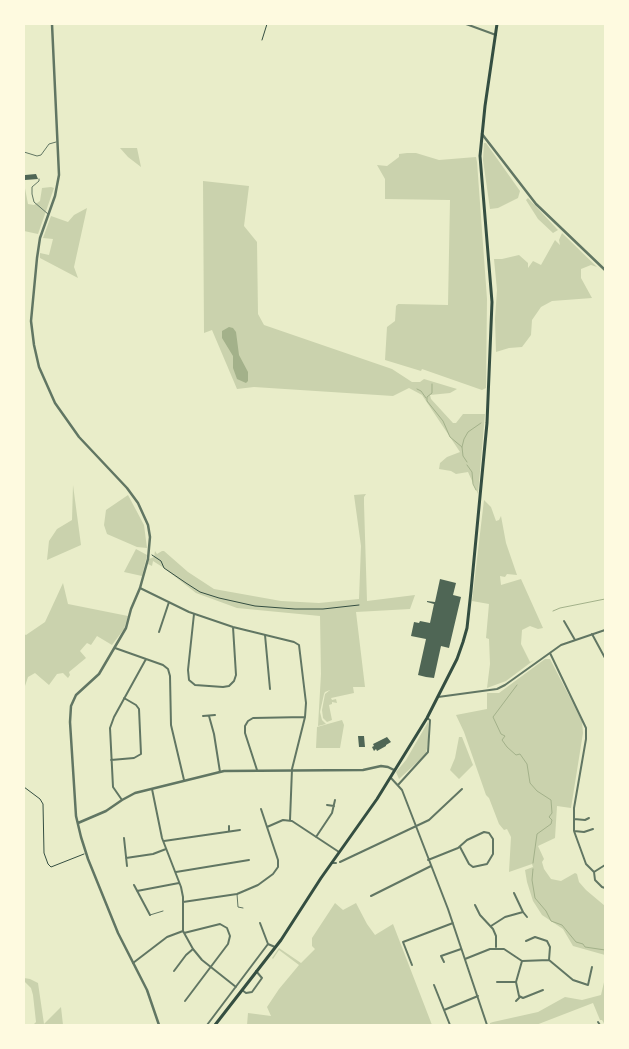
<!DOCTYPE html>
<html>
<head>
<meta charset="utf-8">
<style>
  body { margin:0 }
  #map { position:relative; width:629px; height:1049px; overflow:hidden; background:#e9edc9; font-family:Jost,sans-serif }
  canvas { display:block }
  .frame { position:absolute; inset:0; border:25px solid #fefae0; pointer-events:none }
</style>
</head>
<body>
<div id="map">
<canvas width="629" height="1049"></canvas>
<div class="frame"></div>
</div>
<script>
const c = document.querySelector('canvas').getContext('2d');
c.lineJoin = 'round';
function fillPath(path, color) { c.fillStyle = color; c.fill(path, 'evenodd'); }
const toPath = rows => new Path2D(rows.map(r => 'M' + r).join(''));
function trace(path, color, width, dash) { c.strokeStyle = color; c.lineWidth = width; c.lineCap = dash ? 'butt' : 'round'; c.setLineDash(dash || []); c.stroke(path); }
fillPath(toPath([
  [484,143,486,143,520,191,518,198,498,208,490,209,483,160],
  [120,148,137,148,141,167,128,157],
  [407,153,416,153,439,160,476,157,477,162,487,299,486,388,482,390,422,369,421,371,385,360,387,327,395,321,396,306,398,304,448,305,450,200,385,199,385,179,377,165,387,166,399,157,399,154],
  [203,181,249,186,244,226,257,242,258,314,264,325,392,369,412,382,420,382,424,379,457,389,450,393,430,395,431,399,453,423,456,423,463,414,485,414,478,494,468,472,456,474,451,471,439,469,440,463,447,457,460,452,422,395,409,388,393,396,254,387,237,389,212,330,204,333],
  [24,183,28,204,34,205,40,201,42,188,51,187,54,188,38,234,24,231],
  [528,198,557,229,558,230,553,233,538,219,526,200],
  [87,208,74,267,78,278,40,258,40,253,49,255,53,239,43,238,51,216,68,222,74,215],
  [562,233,597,267,591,265,581,269,581,278,592,298,552,301,541,307,532,320,531,335,522,347,509,348,496,352,495,319,497,290,494,259,502,259,519,255,528,263,528,268,533,261,541,265,555,240,560,245,559,240],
  [73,485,81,545,47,560,49,541,57,529,72,520],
  [366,494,364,497,364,504,367,601,415,595,410,609,356,612,365,687,353,687,354,693,331,698,332,700,336,699,337,703,332,702,332,704,329,705,332,720,327,722,323,718,322,710,325,694,330,690,325,692,324,694,320,712,322,720,326,724,318,726,321,674,320,616,237,608,196,593,164,568,153,561,152,566,148,564,149,559,154,557,155,551,157,554,162,551,164,551,188,572,214,589,281,601,319,603,359,599,361,546,354,495],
  [128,495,144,525,147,548,137,547,107,534,104,525,106,510],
  [484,500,491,507,496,521,499,520,501,516,506,543,517,575,507,574,505,577,500,576,501,585,521,579,543,628,538,629,530,626,522,630,521,644,530,662,534,660,506,681,487,688,490,664,489,639,486,638,489,604,472,601],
  [136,549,147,555,142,576,124,572],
  [63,583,68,604,128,616,124,629,112,645,97,636,91,645,87,643,80,651,86,658,69,672,70,675,68,678,63,673,57,674,49,685,35,673,28,677,24,689,24,634,26,635,45,622],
  [545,659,550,659,582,721,583,733,571,808,557,806,555,838,538,846,544,859,542,862,544,869,551,879,561,881,575,873,577,874,579,882,586,890,605,906,605,955,573,946,563,929,542,915,533,901,527,882,525,870,533,867,532,864,509,872,511,837,507,829,504,830,499,824,489,798,486,795,464,732,456,715,487,709,487,693,499,693],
  [342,720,344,725,340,748,316,748,317,727],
  [428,722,428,742,426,754,399,779,396,772,406,760],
  [459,737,462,737,473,765,459,779,450,770,455,758],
  [335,903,343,910,356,903,367,924,375,935,393,924,432,1025,247,1025,248,1013,271,1016,267,1007,279,989,299,965,279,950,273,959,272,958,279,948,301,963,315,949,312,946,312,938],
  [24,978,30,979,38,983,44,1024,61,1007,63,1025,33,1025,36,1022,33,995,31,988,24,981],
  [605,978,605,1025,602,1020,600,1020,593,1003,536,1025,490,1025,490,1023,493,1022,538,1012,565,997,582,1000,601,995]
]), '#cad2ad');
fillPath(toPath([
  [229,327,233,328,236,332,239,355,248,372,248,381,246,383,237,379,233,368,233,356,222,338,222,331]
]), '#a3b18a');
trace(toPath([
  [432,384,432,393,427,397,427,401,443,421,450,437,462,447,463,456,467,462],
  [417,389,421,391,426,398],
  [462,447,464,439,468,432,481,423],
  [467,465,472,472,473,484,476,490],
  [553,611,560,608,605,599],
  [517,685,493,717,501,734,505,736,502,740,507,747,516,755,520,754,527,764,530,783,537,791,551,800,552,813,549,817,552,820,551,824,537,834,533,863],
  [533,869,532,880,535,898,546,911,551,921,562,925,576,942,583,944,585,947,605,950]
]), '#a3b18a', 1);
fillPath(toPath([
  [36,174,38,179,25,180,25,175],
  [440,579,456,583,453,595,461,597,449,648,441,646,434,678,426,677,418,675,426,639,411,636,414,622,419,623,420,621,430,623,434,604,427,602,427,601,435,602],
  [358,736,364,736,365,747,359,747],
  [387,737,391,742,386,745,386,746,377,751,376,749,374,751,372,747,374,746,373,744]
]), '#4f6655');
trace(toPath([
  [262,40,267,24],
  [152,555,161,561,164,568,186,583,200,592,219,598,255,606,295,609,323,609,359,605],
  [24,787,40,799,43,804,44,853,48,864,51,867,84,854]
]), '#344e41', 1);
trace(toPath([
  [24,152,37,156,41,155,49,144,56,142],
  [39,179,39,181,32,187,32,194,34,202,48,214],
  [237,894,238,907,243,908],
  [150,915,163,911]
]), '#617663', 1);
trace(toPath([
  [466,24,496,35],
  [140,588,189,612,233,627,294,642,299,645,306,703,305,717,292,769,290,820],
  [194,614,188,670,189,680,195,685,223,687,229,686,234,681,236,675,233,627],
  [564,621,575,640],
  [159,632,169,602],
  [592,634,605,658],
  [265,635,270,689],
  [115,648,163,665,168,669,170,676,171,725,184,780],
  [550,653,586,728,586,739,574,808,574,831,586,864,594,872,595,880,602,887,605,888],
  [438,697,497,689,505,685,561,645,605,630],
  [203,716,215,715],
  [209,716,214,734,220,772],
  [111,760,134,758,141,754,139,709,136,705,124,698],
  [257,770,245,733,245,726,248,721,253,718,305,717],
  [391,778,402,790,448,909,487,1025],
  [398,785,428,752,430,720,427,718],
  [152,789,162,838,181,887,183,897,183,931,193,949,202,960,236,987],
  [122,800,113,787,110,728,114,717,146,659],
  [327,805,334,806],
  [574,819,585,820,589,818],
  [229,826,229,831],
  [267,827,283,820,292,821,339,852],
  [574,831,584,832,593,829],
  [316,837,332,813,335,800],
  [124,838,127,866],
  [164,841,240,830],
  [126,858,153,854,166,849],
  [428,860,458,848,467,840,484,832,489,833,493,839,493,854,487,864,473,867,469,864,460,847],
  [340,862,429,820,462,789],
  [332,863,336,863],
  [176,872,249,860],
  [594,872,605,865],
  [134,885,150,915],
  [137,891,179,883],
  [371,896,431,866],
  [183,902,237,894,258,885,273,874,278,867,278,860,261,809],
  [475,905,480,915,493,929,496,936,496,947],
  [523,912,527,917],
  [260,923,268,944,275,947],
  [491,926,505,917,523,912,514,893],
  [184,933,220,924,227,928,230,936,228,944,185,1001],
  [526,941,535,937,547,941,550,947,549,960],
  [465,959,490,949,504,949,522,961,549,960,573,980,588,985,592,967],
  [522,961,516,982,519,996,523,998,543,990],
  [444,962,441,956,461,949],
  [133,963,167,937,183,931],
  [412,965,403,942,453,923],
  [174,971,186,955,193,949],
  [497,982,515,982],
  [434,985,450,1025],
  [242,990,246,993,252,992,262,978,256,971],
  [516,1001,520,997],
  [444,1010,478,996],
  [598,1022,600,1025],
  [207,1025,268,944]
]), '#617663', 2);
trace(toPath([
  [52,24,59,175,55,196,40,238,37,258,31,321,34,345,39,367,55,403,79,437,127,488,138,503,148,525,150,537,148,559,140,588,131,609,126,628,99,674,76,695,71,706,70,722,76,816,81,837,88,859,118,933,147,990,159,1025],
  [482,134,536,204,605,270],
  [78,823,106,811,122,800,135,793,224,771,363,770,381,766,388,767,394,770]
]), '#617663', 2.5);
trace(toPath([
  [215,1025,281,940,321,878,377,799,427,718,457,659,463,642,467,628,471,591,487,423,492,302,480,156,485,106,497,24]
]), '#344e41', 3);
</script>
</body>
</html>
